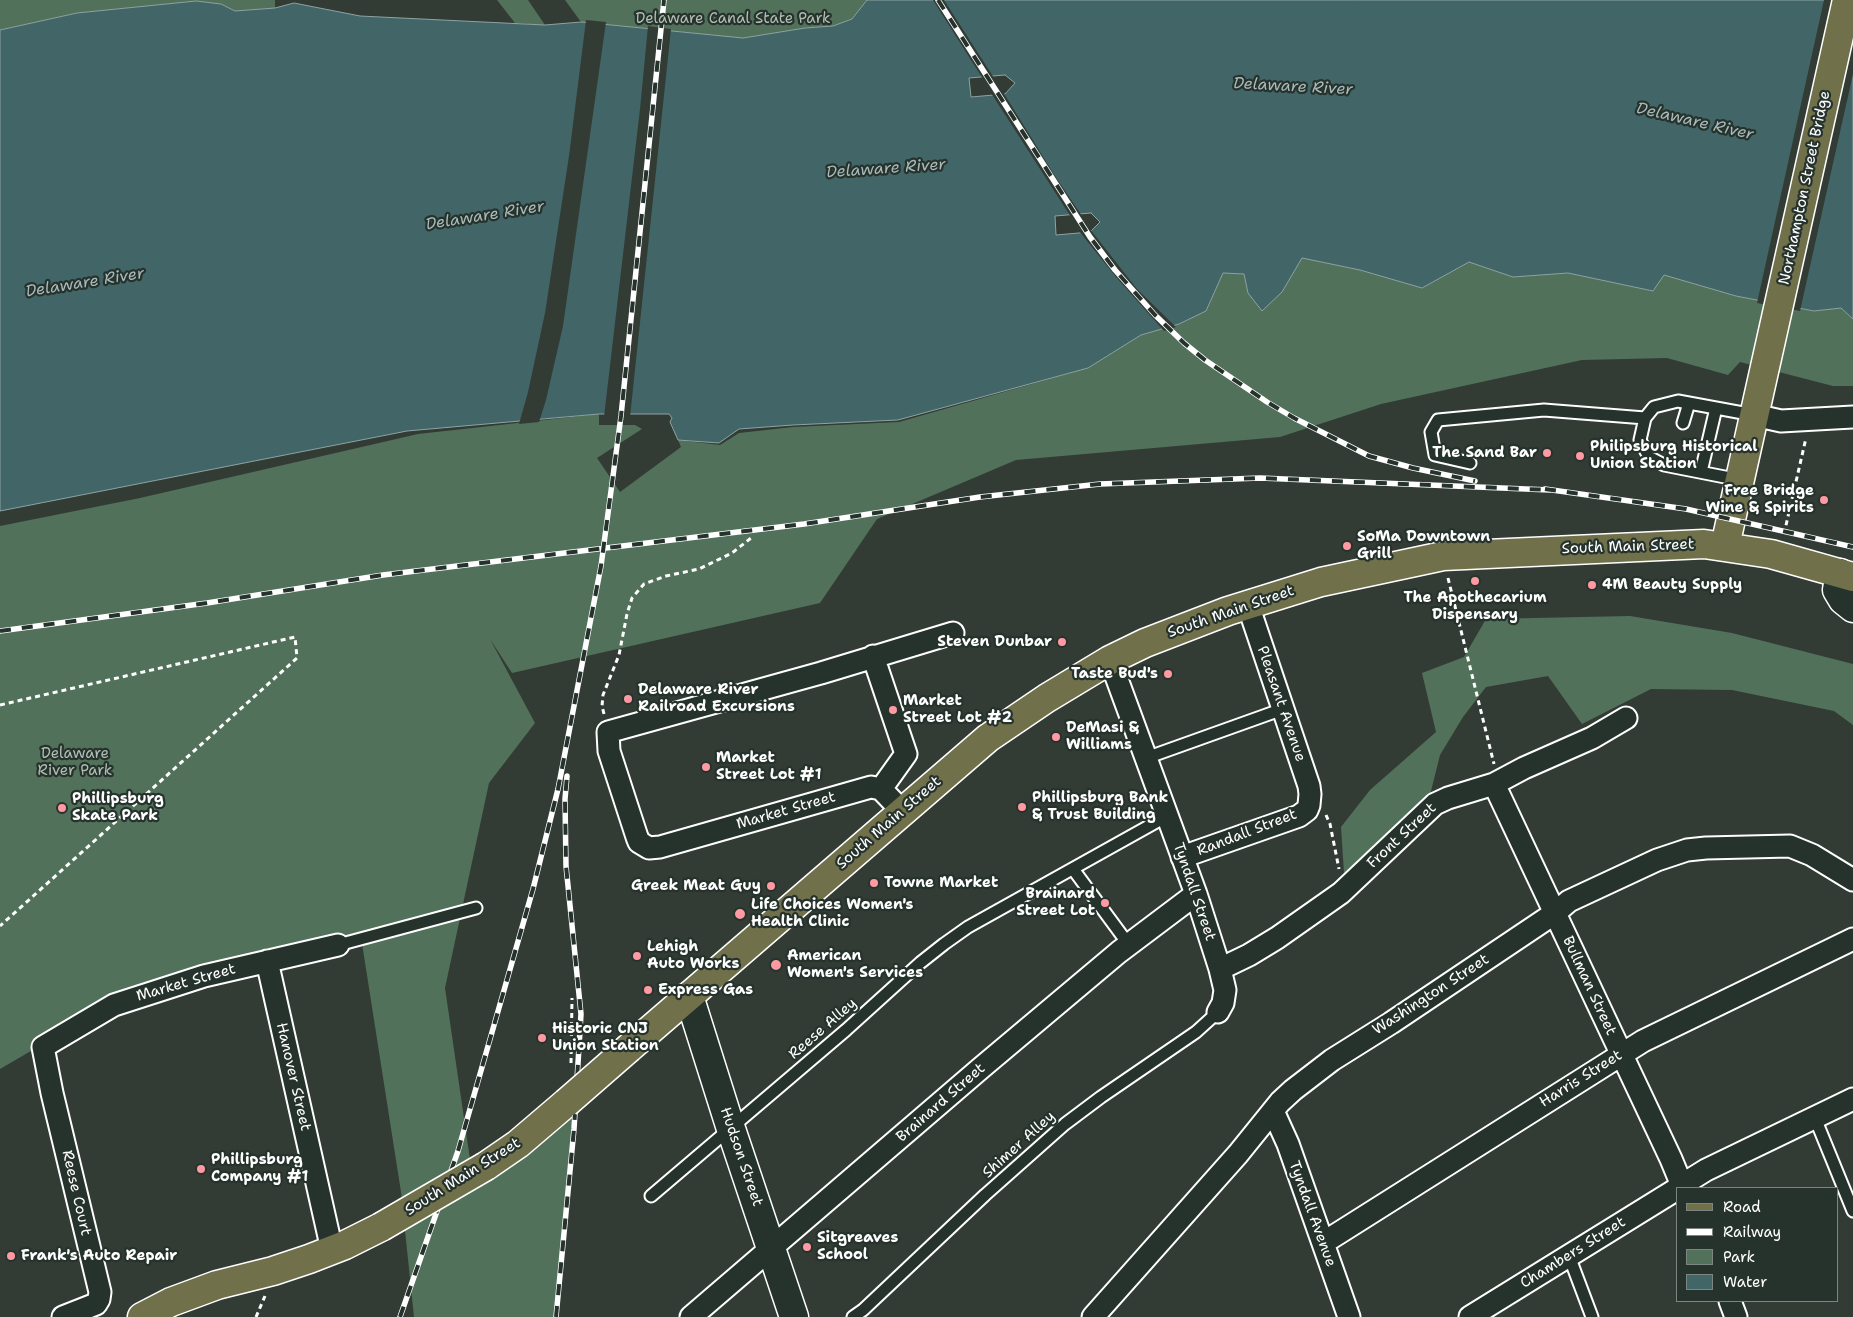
<!DOCTYPE html>
<html>
<head>
<meta charset="utf-8">
<style>
  body { margin:0 }
  #map { position:relative; width:1853px; height:1317px; overflow:hidden; background:#333b35; font-family:"Shantell Sans",sans-serif }
  canvas { display:block }
  .legend { position:absolute; left:1676px; top:1187px; width:162px; height:115px; box-sizing:border-box; background:#26332d; border:1px solid #7d8581; margin:0; padding:6px 9px; list-style:none; font-size:15px; color:#fff }
  .legend li { display:flex; align-items:center; gap:10px; height:25px }
  .legend b { width:25px; border:1px solid #7d8581 }
</style>
</head>
<body>
<div id="map">
<canvas width="1853" height="1317"></canvas>
<ul class="legend">
<li><b style="height:6px;background:#70704a"></b>Road</li>
<li><b style="height:6px;background:#fff"></b>Railway</li>
<li><b style="height:14px;background:#52715a"></b>Park</li>
<li><b style="height:14px;background:#426667"></b>Water</li>
</ul>
</div>
<script>
const c = document.querySelector('canvas').getContext('2d');
c.lineJoin = 'round';
function fillPath(path, color) { c.fillStyle = color; c.fill(path, 'evenodd'); }
const toPath = rows => new Path2D(rows.map(r => 'M' + r).join(''));
function trace(path, color, width, dash) { c.strokeStyle = color; c.lineWidth = width; c.lineCap = dash ? 'butt' : 'round'; c.setLineDash(dash || []); c.stroke(path); }
function drawText(font, color, halo, rows, align = 'center') {
  c.font = font + ' "Shantell Sans",sans-serif'; c.lineWidth = 4.5; c.setLineDash([]); c.textBaseline = 'middle'; c.strokeStyle = halo; c.fillStyle = color; for (const [text, x, y, turn = 0] of rows) {
    c.save(); c.translate(x, y); c.rotate((+turn || 0) * Math.PI / 180); c.textAlign = isNaN(turn) ? turn : align; if (halo) c.strokeText(text, 0, 0); c.fillText(text, 0, 0); c.restore();
  }
}
fillPath(toPath([
  [0,0,275,0,275,8,235,11,221,4,196,1,77,13,0,30],
  [497,0,528,0,545,25,515,23],
  [565,0,867,0,852,19,833,26,805,28,743,38,581,22],
  [1302,258,1360,270,1422,288,1469,262,1513,277,1568,273,1653,291,1664,275,1736,296,1813,311,1841,308,1853,319,1853,386,1833,386,1740,362,1728,375,1667,358,1582,360,1381,404,1280,437,1016,460,877,519,820,603,512,673,490,639,535,723,489,783,445,988,472,1173,575,1103,556,1317,414,1317,401,1192,361,937,103,1009,0,1069,0,526,140,498,418,434,599,414,599,425,635,425,642,429,597,458,620,492,681,447,678,440,720,445,739,433,793,427,899,422,1088,368,1141,335,1179,324,1206,311,1223,273,1244,274,1248,293,1282,292],
  [1630,616,1732,633,1853,664,1853,725,1834,711,1732,690,1651,689,1582,724,1548,676,1486,687,1463,717,1440,755,1430,795,1344,873,1341,827,1370,790,1436,732,1422,673,1464,657,1486,619]
]), '#52715a');
const water = toPath([
  [867,0,1853,0,1853,319,1841,308,1814,311,1736,296,1664,275,1653,291,1568,273,1513,277,1469,262,1422,288,1360,270,1302,258,1282,292,1262,311,1248,293,1244,274,1223,273,1206,311,1179,324,1141,335,1088,368,898,420,793,425,739,429,719,443,678,440,670,422,672,418,669,414,599,414,407,431,0,511,0,30,77,13,196,1,221,4,235,11,275,8,294,3,360,16,545,25,581,22,743,38,805,28,833,26,852,19,867,0],
  [1005,75,1015,83,1005,94,971,97,969,78,1005,75],
  [1091,213,1100,222,1090,232,1056,235,1055,216,1091,213]
]);
fillPath(water, '#426667');
trace(water, '#8ea3a4', 1);
fillPath(toPath([
  [933,0,944,0,994,78,983,79],
  [1824,0,1853,0,1853,74,1800,311,1757,303],
  [586,20,606,22,563,326,546,400,539,422,519,424,528,392,545,313,569,156],
  [648,26,671,29,630,417,604,417,640,109],
  [1003,92,1055,176,1082,216,1071,217,991,93],
  [1090,229,1137,289,1176,327,1164,331,1116,277,1079,231]
]), '#333b35');
const service = toPath([
  [1683,423,1689,403],
  [1470,463,1435,455,1431,432,1438,420,1544,410,1645,418],
  [1701,472,1716,408],
  [1740,480,1664,465,1649,457,1640,440,1645,418,1654,407,1678,401,1754,415],
  [1146,758,1283,709],
  [1073,869,1129,945],
  [338,945,476,908],
  [1815,1118,1853,1211],
  [651,1196,846,1030,920,963,944,944,968,927,1167,816],
  [1569,1256,1592,1317],
  [853,1317,863,1310,985,1195,1065,1124,1101,1097,1196,1032,1218,1012]
]);
const minor = toPath([
  [1754,415,1781,421,1853,417],
  [873,656,906,754,881,789],
  [1110,660,1196,894,1220,969,1225,990,1223,1003,1218,1012],
  [1494,784,1671,1159,1683,1188],
  [903,812,881,789,871,787,660,847,649,848,639,842,637,837,609,751,608,732,821,673,953,633],
  [1182,857,1299,816,1307,810,1309,805,1310,794,1309,786,1248,605],
  [267,961,332,1250],
  [1220,969,1249,955,1277,938,1341,893,1435,804,1448,798,1494,784,1524,768,1592,738,1626,718],
  [1273,1111,1288,1144,1349,1317],
  [1677,1188,1706,1170,1853,1099],
  [1323,1243,1643,1041,1853,939],
  [1730,1301,1736,1317],
  [63,1317,96,1304,99,1299,100,1292,52,1093,43,1047,114,1005,204,976,338,945],
  [691,1317,981,1068,1119,952,1196,894],
  [1093,1317,1238,1154,1280,1102,1293,1090,1332,1060,1391,1023,1555,913,1569,901,1657,860,1687,850,1706,848,1790,846,1812,855,1853,880],
  [1470,1317,1677,1189]
]);
const tertiary = toPath([
  [1840,573,1837,590,1843,600,1853,608],
  [689,996,731,1129,794,1317]
]);
const primary = toPath([
  [1725,546,1847,0],
  [629,1048,988,738,1047,698,1110,660,1145,643,1228,611,1321,582,1443,556,1704,544,1771,554,1853,577],
  [486,1166,518,1144,566,1103],
  [142,1317,171,1302,217,1285,273,1271,309,1259,345,1245,381,1227]
]);
trace(service, '#fff', 15);
trace(minor, '#fff', 25);
trace(tertiary, '#fff', 31);
trace(primary, '#fff', 31);
trace(toPath([
  [1784,534,1806,438],
  [1448,578,1494,764],
  [0,705,295,637,297,658,0,926],
  [604,714,602,706,603,695,619,655,627,614,632,598,644,584,666,576,699,569,732,553,751,538],
  [1326,815,1330,824,1339,869],
  [571,1063,572,998],
  [256,1317,265,1296]
]), '#fff', 3, [5, 4]);
trace(service, '#26332d', 11);
trace(minor, '#26332d', 21);
trace(tertiary, '#26332d', 28);
trace(primary, '#70704a', 28);
const rail = toPath([
  [938,0,1090,237,1115,270,1155,315,1184,343,1205,360,1267,402,1294,418,1369,456,1413,468,1475,481],
  [1545,489,1686,509,1853,547],
  [0,631,207,603,383,575,804,524,980,497,1100,484,1260,478,1550,490],
  [400,1317,458,1151,533,889,558,789,601,566,621,416,664,0],
  [556,1317,574,1129,581,1014,566,866,565,799,567,776]
]);
trace(rail, '#fff', 5.5);
trace(rail, '#26332d', 4, [11]);
const primaryBridge = toPath([
  [566,1103,629,1048],
  [381,1227,486,1166]
]);
trace(primaryBridge, '#fff', 31, []);
trace(primaryBridge, '#70704a', 28);
for (const [x, y, r, color] of [
  [1547,453,5,"#ff9aa2"],
  [1580,456,5,"#ff9aa2"],
  [1824,500,5,"#ff9aa2"],
  [1347,546,5,"#ff9aa2"],
  [1475,581,5,"#ff9aa2"],
  [1592,585,5,"#ff9aa2"],
  [1062,642,5,"#ff9aa2"],
  [1168,674,5,"#ff9aa2"],
  [628,699,5,"#ff9aa2"],
  [893,710,5,"#ff9aa2"],
  [1056,737,5,"#ff9aa2"],
  [706,767,5,"#ff9aa2"],
  [1022,807,5,"#ff9aa2"],
  [62,808,5,"#ff9aa2"],
  [874,883,5,"#ff9aa2"],
  [771,886,5,"#ff9aa2"],
  [1105,903,5,"#ff9aa2"],
  [740,914,6,"#ff9aa2"],
  [637,956,5,"#ff9aa2"],
  [776,965,6,"#ff9aa2"],
  [648,990,5,"#ff9aa2"],
  [542,1038,5,"#ff9aa2"],
  [201,1169,5,"#ff9aa2"],
  [807,1247,5,"#ff9aa2"],
  [11,1256,5,"#ff9aa2"]
]) { const dot = new Path2D(); dot.arc(x, y, r, 0, 2 * Math.PI); c.fillStyle = color; c.fill(dot); trace(dot, '#26332d', 2); }
drawText('15px', '#b1bfb5', '#26332d', [
  ["Delaware Canal State Park",733,19],
  ["Delaware",75,754],
  ["River Park",75,771]
]);
drawText('15px', '#fff', '#26332d', [
  ["Northampton Street Bridge",1805,188,-78],
  ["South Main Street",1628,547,-2],
  ["South Main Street",1231,612,-19],
  ["Pleasant Avenue",1281,704,71],
  ["Market Street",786,811,-16],
  ["South Main Street",889,823,-41],
  ["Randall Street",1247,833,-21],
  ["Front Street",1402,836,-43],
  ["Tyndall Street",1194,892,71],
  ["Market Street",186,983,-16],
  ["Bullman Street",1589,986,65],
  ["Washington Street",1431,995,-33],
  ["Reese Alley",823,1029,-41],
  ["Hanover Street",293,1077,77],
  ["Harris Street",1581,1079,-32],
  ["Brainard Street",941,1103,-41],
  ["Shimer Alley",1019,1145,-42],
  ["Hudson Street",741,1157,71],
  ["South Main Street",463,1177,-32],
  ["Reese Court",76,1193,77],
  ["Tyndall Avenue",1312,1214,70],
  ["Chambers Street",1573,1253,-32]
]);
drawText('bold 15px', '#fff', '#26332d', [
  ["Philipsburg Historical",1590,447],
  ["Union Station",1590,464],
  ["The Sand Bar",1537,453,"right"],
  ["Free Bridge",1814,491,"right"],
  ["Wine & Spirits",1814,508,"right"],
  ["SoMa Downtown",1357,537],
  ["Grill",1357,554],
  ["4M Beauty Supply",1602,585],
  ["The Apothecarium",1475,598,"center"],
  ["Dispensary",1475,615,"center"],
  ["Steven Dunbar",1052,642,"right"],
  ["Taste Bud's",1158,674,"right"],
  ["Delaware River",638,690],
  ["Railroad Excursions",638,707],
  ["Market",903,701],
  ["Street Lot #2",903,718],
  ["DeMasi &",1066,728],
  ["Williams",1066,745],
  ["Market",716,758],
  ["Street Lot #1",716,775],
  ["Phillipsburg Bank",1032,798],
  ["& Trust Building",1032,815],
  ["Phillipsburg",72,799],
  ["Skate Park",72,816],
  ["Towne Market",884,883],
  ["Greek Meat Guy",761,886,"right"],
  ["Brainard",1095,894,"right"],
  ["Street Lot",1095,911,"right"],
  ["Life Choices Women's",751,905],
  ["Health Clinic",751,922],
  ["Lehigh",647,947],
  ["Auto Works",647,964],
  ["American",787,956],
  ["Women's Services",787,973],
  ["Express Gas",658,990],
  ["Historic CNJ",552,1029],
  ["Union Station",552,1046],
  ["Phillipsburg",211,1160],
  ["Company #1",211,1177],
  ["Sitgreaves",817,1238],
  ["School",817,1255],
  ["Frank's Auto Repair",21,1256]
], 'left');
drawText('italic 16px', '#aababb', '#26332d', [
  ["Delaware River",1293,87,3],
  ["Delaware River",1695,122,13],
  ["Delaware River",886,169,-4],
  ["Delaware River",485,216,-9],
  ["Delaware River",85,283,-9]
]);
</script>
</body>
</html>
